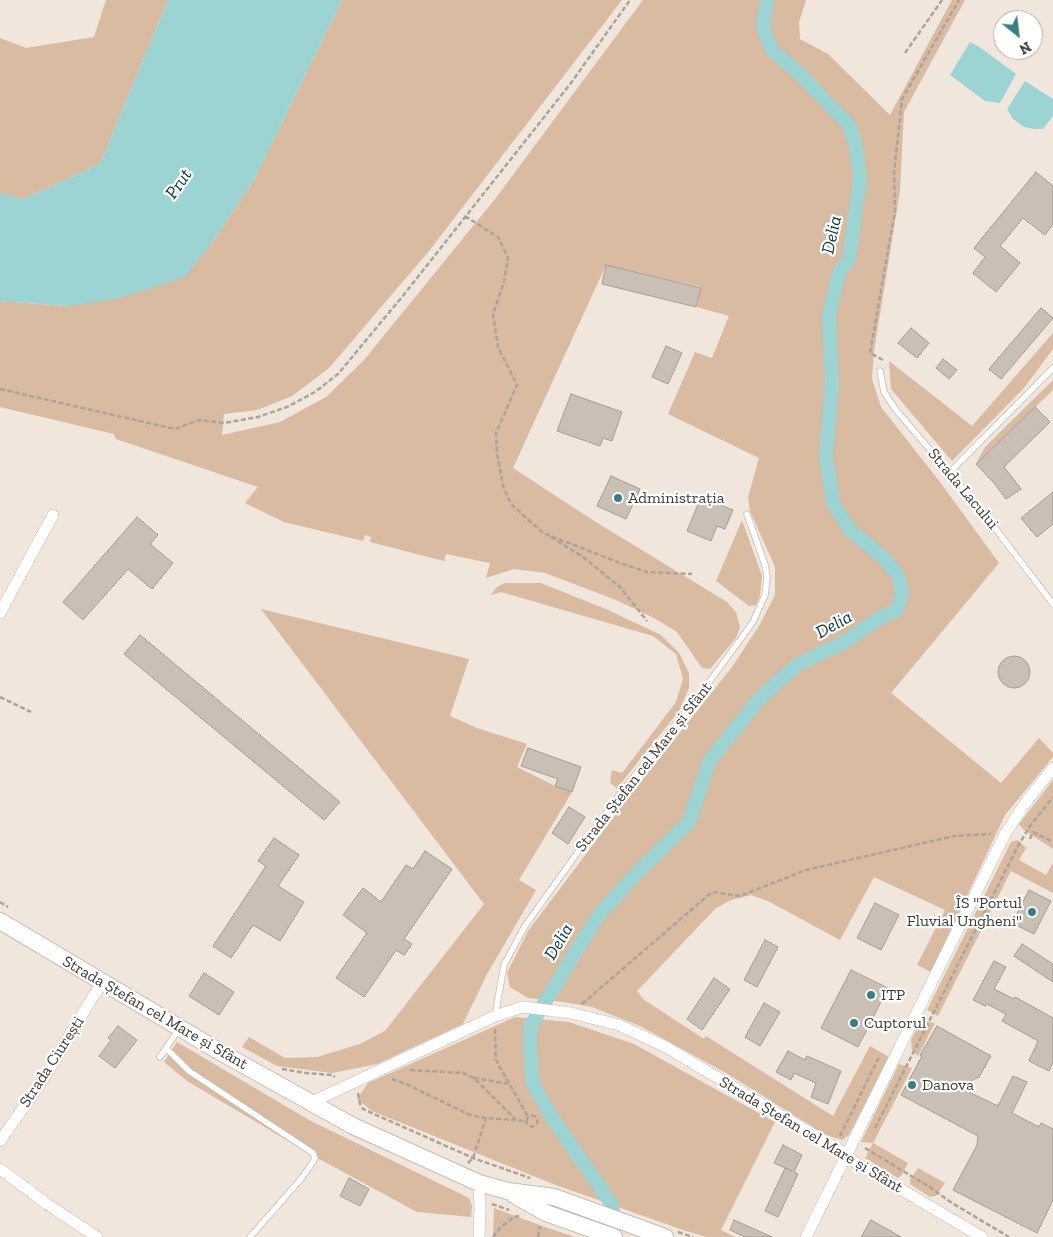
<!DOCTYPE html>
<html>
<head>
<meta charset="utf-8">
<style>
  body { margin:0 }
  #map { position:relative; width:1053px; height:1237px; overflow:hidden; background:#f1e6dc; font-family:"Zilla Slab",serif }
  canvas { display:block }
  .north { position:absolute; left:993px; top:10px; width:50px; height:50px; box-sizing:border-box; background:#fff; border:1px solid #b1afae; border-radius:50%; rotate:151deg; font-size:14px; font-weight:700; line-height:20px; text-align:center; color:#3c3834 }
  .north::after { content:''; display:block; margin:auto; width:18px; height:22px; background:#37807f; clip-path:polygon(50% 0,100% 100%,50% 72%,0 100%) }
</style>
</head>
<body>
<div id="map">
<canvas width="1053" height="1237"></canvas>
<div class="north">N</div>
</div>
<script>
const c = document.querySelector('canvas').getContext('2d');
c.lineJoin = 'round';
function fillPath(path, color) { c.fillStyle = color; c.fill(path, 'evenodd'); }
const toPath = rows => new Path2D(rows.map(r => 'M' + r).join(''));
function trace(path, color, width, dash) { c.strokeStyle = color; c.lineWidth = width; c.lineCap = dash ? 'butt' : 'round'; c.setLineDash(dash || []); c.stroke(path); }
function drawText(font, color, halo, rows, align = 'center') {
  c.font = font + ' "Zilla Slab",serif'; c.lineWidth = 4.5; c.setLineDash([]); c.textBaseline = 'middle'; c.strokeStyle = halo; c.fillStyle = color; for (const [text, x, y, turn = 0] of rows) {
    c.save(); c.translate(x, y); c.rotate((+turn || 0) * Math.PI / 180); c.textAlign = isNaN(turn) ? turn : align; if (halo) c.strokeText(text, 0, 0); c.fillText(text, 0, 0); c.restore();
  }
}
fillPath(toPath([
  [106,0,168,0,100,164,23,199,0,193,0,38,26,48,94,37],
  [342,0,622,0,429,251,329,368,292,396,257,410,224,414,222,435,280,422,326,397,364,360,495,199,643,0,806,0,799,22,800,39,828,54,890,115,952,0,965,0,904,112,900,191,874,351,872,379,881,407,940,482,999,563,891,693,1001,783,1039,738,1053,753,1053,757,1005,815,931,972,917,965,945,910,874,877,840,940,768,901,751,895,731,900,716,908,637,991,643,999,704,1039,706,1036,833,1116,870,1046,889,1057,849,1135,842,1140,826,1135,726,1073,640,1026,592,1007,563,1002,528,998,510,987,507,973,528,931,632,793,732,667,759,626,775,595,775,567,750,511,748,497,759,458,668,414,695,352,712,358,729,316,697,307,701,287,606,265,513,468,591,519,727,602,736,612,740,627,736,638,710,669,702,668,677,632,654,618,616,600,545,573,514,569,486,578,490,563,446,554,444,561,370,542,371,537,365,535,363,541,284,522,245,503,258,487,116,439,114,434,0,407,0,301,67,306,212,243,255,178],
  [1053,333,1053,349,1024,388,952,461,891,389,889,361,972,426],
  [1053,380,1053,390,976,464,985,447],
  [742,520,762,576,760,595,756,605,749,606,716,581],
  [505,583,541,583,608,610,661,635,679,653,689,673,689,688,679,711,617,788,610,783,612,770,622,773,676,702,683,679,676,654,653,636,501,592,491,595,497,587],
  [261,609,469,659,450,716,477,728,527,744,517,767,555,786,572,792,519,880,536,890,486,976,463,1024,377,1064,332,1073,277,1066,242,1047,249,1037,285,1058,317,1057,360,1044,385,1031,484,904],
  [1053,780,1053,849,1024,830,1019,824],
  [1018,840,1026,848,1019,860,1046,875,1053,863,1053,893,1011,871,938,1016,927,1010,1011,842],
  [515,1017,569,1022,634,1044,775,1122,721,1230,735,1237,707,1237,686,1231,553,1184,372,1111,357,1099,368,1083],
  [921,1021,935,1023,918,1056,912,1050,911,1040],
  [177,1042,309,1120,469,1198,472,1206,471,1217,417,1212,312,1155,187,1081,164,1062],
  [899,1064,912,1068,873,1143,908,1163,901,1176,898,1178,865,1158,873,1143,861,1142],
  [918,1168,945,1183,936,1196,930,1197,910,1184,910,1180],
  [494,1208,542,1226,575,1237,493,1237]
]), '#d8bba1');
fillPath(toPath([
  [168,0,342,0,255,178,212,243,185,277,117,299,67,306,0,301,0,193,23,199,100,164],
  [970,42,981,48,1016,74,1000,103,985,101,950,75],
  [1025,81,1053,99,1053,116,1043,129,1035,129,1024,127,1013,119,1007,109]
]), '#9bd4d3');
trace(toPath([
  [616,1226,611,1203,553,1119,533,1084,530,1045,531,1025,598,916,637,873,689,822,710,760,761,697,797,665,843,643,881,617,896,611,902,595,899,577,885,559,850,530,833,503,826,455,832,384,829,316,839,273,849,259,860,180,857,152,850,126,801,75,773,51,763,28,767,0]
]), '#9bd4d3', 14);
const building = toPath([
  [1036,172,1053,186,1053,224,1045,235,1023,218,1000,246,1020,263,996,292,973,273,985,257,974,248,1036,172],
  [606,265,701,288,696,307,602,284,606,265],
  [1041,308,1053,318,1001,379,989,369,1041,308],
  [911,328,929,343,917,358,898,343,911,328],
  [666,346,682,353,668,384,652,377,666,346],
  [943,359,957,370,949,379,936,368,943,359],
  [571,394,622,412,612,441,603,438,600,446,557,431,571,394],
  [1035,407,1050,422,1004,467,1021,489,1006,499,994,483,976,464,1035,407],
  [611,476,640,489,626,519,597,506,611,476],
  [1053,492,1053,524,1037,537,1021,518,1053,492],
  [701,497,733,510,725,529,717,526,711,541,687,531,701,497],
  [137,517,158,535,150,544,173,563,152,589,128,569,83,620,63,602,137,517],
  [140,635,340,802,324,820,124,654,140,635],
  '998 672a16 16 0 1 1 32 0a16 16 0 1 1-32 0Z',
  [528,748,581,767,572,792,555,786,558,779,521,766,528,748],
  [569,807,585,817,568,844,552,833,569,807],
  [274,838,299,855,278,886,304,902,280,941,253,925,231,958,213,946,266,866,258,861,274,838],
  [425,851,452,869,404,939,412,944,404,955,396,950,364,997,336,978,367,933,343,915,363,888,381,902,406,865,413,869,425,851],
  [1029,890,1051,901,1034,934,1012,923,1029,890],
  [875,903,899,915,881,950,857,938,875,903],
  [765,940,778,947,757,987,744,980,765,940],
  [1022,944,1053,964,1053,982,1014,956,1022,944],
  [994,961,1006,967,994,989,1014,999,1015,997,1053,1018,1053,1062,1049,1071,1029,1061,1038,1041,1002,1021,1006,1014,987,1004,985,1006,973,1000,994,961],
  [851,970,888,988,858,1047,821,1028,851,970],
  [204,973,234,992,219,1015,189,996,204,973],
  [714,978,730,989,702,1030,687,1019,714,978],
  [764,1003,780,1012,760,1046,745,1037,764,1003],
  [118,1026,137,1040,115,1068,99,1056,111,1040,108,1038,118,1026],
  [937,1026,991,1056,979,1077,958,1087,998,1106,1013,1076,1027,1082,1012,1113,1039,1127,1041,1123,1053,1129,1053,1200,1037,1233,953,1190,977,1145,978,1136,901,1095,922,1056,920,1055,937,1026],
  [788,1051,805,1060,807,1056,841,1071,828,1104,811,1097,816,1083,794,1073,791,1080,776,1072,788,1051],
  [783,1145,802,1155,794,1172,798,1174,778,1217,765,1211,785,1168,792,1171,774,1163,783,1145],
  [349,1178,369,1189,360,1206,340,1196,349,1178],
  [734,1220,772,1237,745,1237,730,1230,734,1220],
  [871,1220,901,1237,861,1237,871,1220]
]);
fillPath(building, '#c9bfb5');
trace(building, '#a69c93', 1);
const service = toPath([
  [880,371,884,392,896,410,979,507,1053,604],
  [950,472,1053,368],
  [495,1016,504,965,525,926,613,803,707,685,753,622,765,595,767,577,765,565,747,514],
  [166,1048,189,1071,313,1153,315,1158,313,1162,301,1179,250,1237],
  [160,1057,179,1029]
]);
const minor = toPath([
  [0,613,53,515],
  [312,1102,495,1016,523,1007,571,1013,619,1025,666,1047,841,1151,856,1163,982,1237],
  [0,1141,40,1084,102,982],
  [0,1169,47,1204,97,1237],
  [479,1237,480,1209,479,1183],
  [806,1237,1005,834,1026,802,1053,768]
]);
const secondary = toPath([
  [0,921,222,1053,353,1126,479,1183,508,1191,554,1197,665,1237],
  [514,1195,546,1213,614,1237]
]);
trace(service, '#c7bcb3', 7);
trace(minor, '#c7bcb3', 12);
trace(secondary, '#c7bcb3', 18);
trace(toPath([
  [905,53,942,0],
  [465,216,498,237,508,258,504,282,493,314,498,347,517,385,496,433,497,453,503,486,511,504,543,533,620,563,647,572,692,574],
  [883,360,870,353,895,211,894,173,902,99,959,0],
  [0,389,175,429,199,420,224,423,258,417,287,407,315,392,338,374,402,297,571,83,630,0],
  [551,537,583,557,620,587,647,621],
  [0,697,31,712],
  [1030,839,1033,832,1053,842],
  [0,902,8,907],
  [582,1004,712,892,740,896,806,870,954,836,991,834],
  [495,1029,496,1060,528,1117],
  [282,1069,306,1073,332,1075,335,1077],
  [410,1070,463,1073,474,1078,516,1120],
  [474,1078,510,1084],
  [392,1079,408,1085,470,1115,486,1118,526,1121],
  [358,1093,360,1104,363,1109,473,1158,530,1178],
  '526.5 1121a5.5 5.5 0 1 1 11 0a5.5 5.5 0 1 1-11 0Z',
  [875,1128,1018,846,1030,826,1053,797],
  [840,1136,879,1057],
  [865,1148,928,1186,952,1203,1009,1237],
  [468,1163,473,1158,486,1118],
  [492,1204,509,1210],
  [678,1232,693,1237],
  [493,1237,501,1227,514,1217,519,1216],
  [538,1237,540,1226]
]), '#aca39b', 2.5, [5, 2.5]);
trace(service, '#fff', 5.5);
trace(minor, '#fff', 11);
trace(secondary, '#fff', 16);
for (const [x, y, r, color] of [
  [618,498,5,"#37807f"],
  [1032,912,5,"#37807f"],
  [871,995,5,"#37807f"],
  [854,1023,5,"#37807f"],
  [912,1085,5,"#37807f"]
]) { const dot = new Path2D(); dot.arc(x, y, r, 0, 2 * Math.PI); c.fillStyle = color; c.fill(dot); trace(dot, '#fff', 2); }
drawText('16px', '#3c3834', '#fff', [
  ["Strada Lacului",963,489,50],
  ["Strada Ștefan cel Mare și Sfânt",644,767,-52],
  ["Strada Ștefan cel Mare și Sfânt",155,1013,30],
  ["Strada Ciurești",52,1062,-57],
  ["Strada Ștefan cel Mare și Sfânt",811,1135,31]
]);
drawText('16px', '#3c3834', '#fff', [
  ["Administrația",628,498],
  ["ÎS \"Portul",1022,903,"right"],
  ["Fluvial Ungheni\"",1022,921,"right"],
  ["ITP",881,995],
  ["Cuptorul",864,1023],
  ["Danova",922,1085]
], 'left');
drawText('italic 18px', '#003737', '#fff', [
  ["Prut",179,184,-55],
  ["Delia",832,235,-78],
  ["Delia",834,625,-29],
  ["Delia",559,942,-59]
]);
</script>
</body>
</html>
